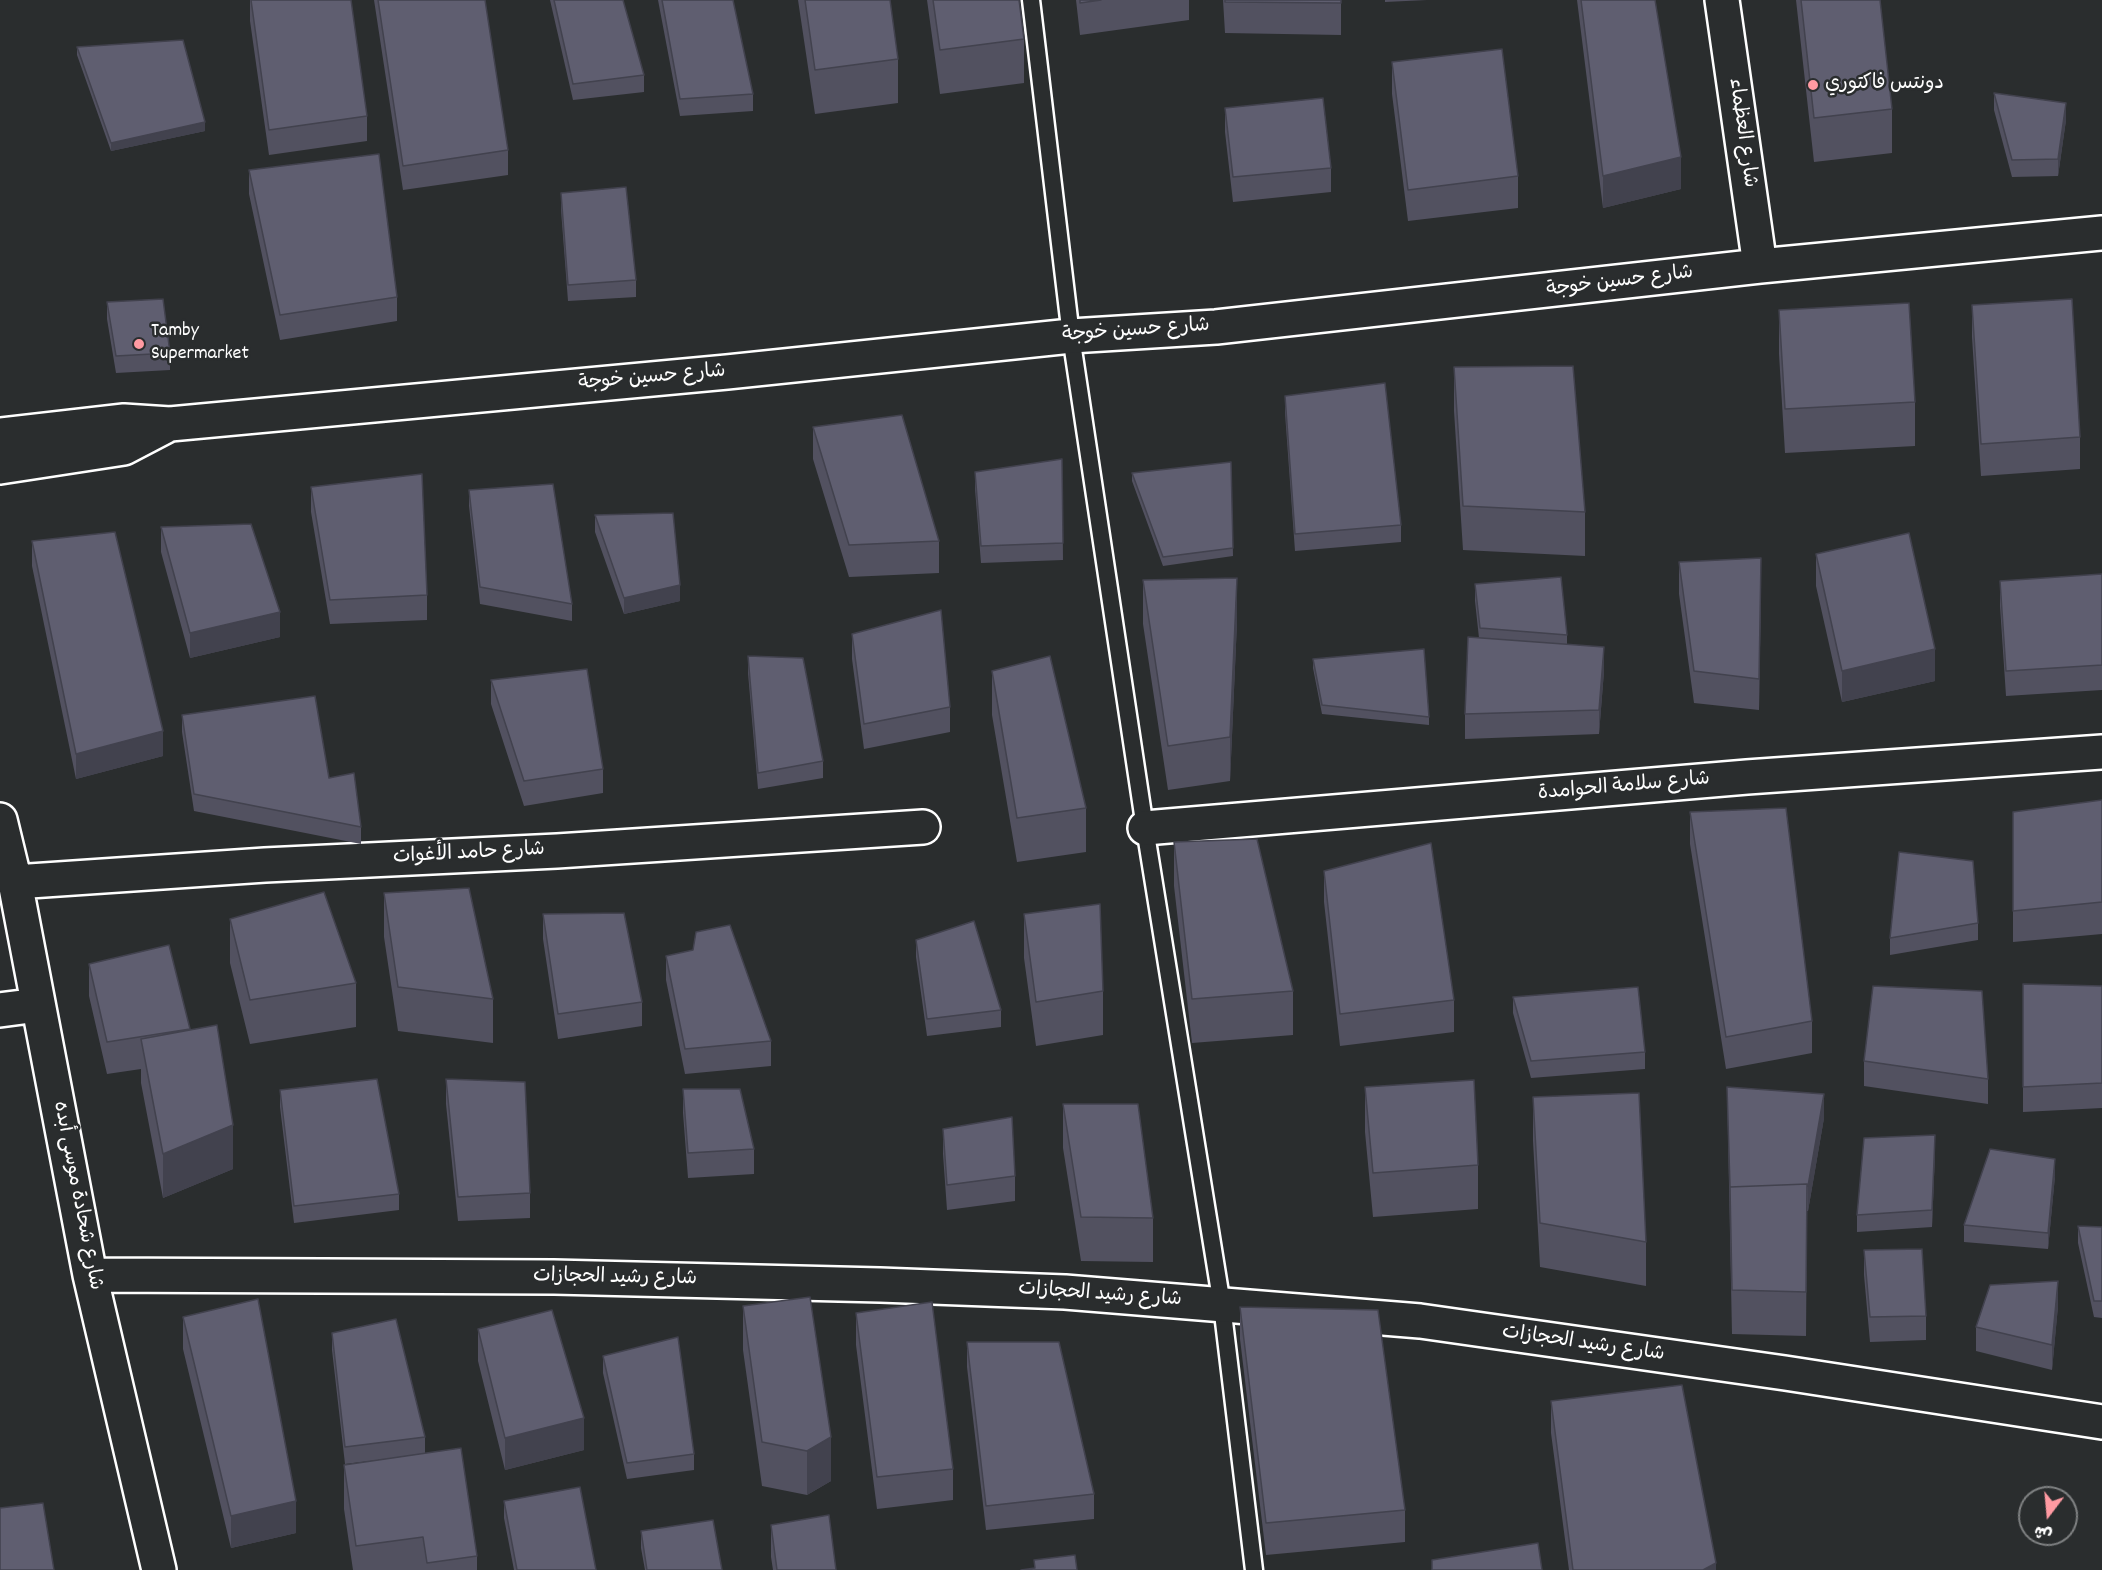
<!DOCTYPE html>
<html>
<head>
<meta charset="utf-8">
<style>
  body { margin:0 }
  #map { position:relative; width:2102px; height:1570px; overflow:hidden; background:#2a2d2e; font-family:Dekko,"Playpen Sans Arabic",sans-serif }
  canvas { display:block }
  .north { position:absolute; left:2018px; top:1486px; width:60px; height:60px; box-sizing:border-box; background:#2a2d2e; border:2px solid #7f8182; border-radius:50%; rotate:196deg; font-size:16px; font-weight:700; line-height:24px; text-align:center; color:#fff }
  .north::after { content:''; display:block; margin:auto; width:21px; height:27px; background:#ff9aa2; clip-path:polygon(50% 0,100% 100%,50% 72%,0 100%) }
</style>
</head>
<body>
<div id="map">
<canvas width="2102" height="1570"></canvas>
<div class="north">ش</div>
</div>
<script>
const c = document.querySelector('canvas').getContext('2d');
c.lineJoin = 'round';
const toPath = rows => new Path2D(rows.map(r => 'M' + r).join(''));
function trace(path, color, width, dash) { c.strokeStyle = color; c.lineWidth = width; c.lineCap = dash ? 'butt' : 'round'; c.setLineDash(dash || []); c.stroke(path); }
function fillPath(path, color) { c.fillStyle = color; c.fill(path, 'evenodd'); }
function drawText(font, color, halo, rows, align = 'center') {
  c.font = font + ' Dekko,"Playpen Sans Arabic",sans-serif'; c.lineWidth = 5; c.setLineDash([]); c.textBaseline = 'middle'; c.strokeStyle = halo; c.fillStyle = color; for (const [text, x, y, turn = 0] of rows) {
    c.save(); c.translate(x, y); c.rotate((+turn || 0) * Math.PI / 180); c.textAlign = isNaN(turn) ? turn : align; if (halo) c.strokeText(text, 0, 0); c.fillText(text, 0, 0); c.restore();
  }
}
const service = toPath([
  [1031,0,1071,336,1145,828,1222,1305,1254,1570]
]);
const minor = toPath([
  [1722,0,1760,266],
  [0,435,124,421,170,424,727,372,1071,336,1216,327,1760,266,2102,233],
  [0,467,124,448,168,425],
  [0,820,15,882,90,1275,159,1570],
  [1145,828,1747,777,2102,752],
  [15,882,265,865,557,851,923,827],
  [0,1010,38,1005],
  [90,1275,554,1277,880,1285,1065,1292,1420,1321,1785,1373,2102,1422]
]);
trace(service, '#fff', 21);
trace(minor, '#fff', 38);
trace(service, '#2a2d2e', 16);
trace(minor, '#2a2d2e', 33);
fillPath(toPath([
  [250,0,351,0,367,116,367,141,269,155,250,21],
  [374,0,485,0,508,150,508,175,403,190],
  [550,0,623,0,644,75,644,92,573,100],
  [658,0,733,0,753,94,753,111,680,116],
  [798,0,890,0,898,59,898,103,815,114],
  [927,0,1019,0,1024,39,1024,83,940,94],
  [1076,0,1189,0,1189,20,1080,35],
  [1223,0,1341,0,1341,35,1225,33],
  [1385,0,1427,0,1385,2],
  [1577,0,1655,0,1681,189,1603,208],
  [1796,0,1880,0,1892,109,1892,153,1814,162],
  [77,47,205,131,111,151,77,55],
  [1392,62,1518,176,1518,208,1408,221,1392,94],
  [1994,93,2066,120,2058,176,2012,177,1994,110],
  [1225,108,1331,168,1331,192,1233,202,1225,132],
  [249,170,397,297,397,321,280,340,249,194],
  [561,193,636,280,636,297,568,301,561,210],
  [107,302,170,353,170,370,116,373,107,319],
  [1972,305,2080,437,2080,469,1981,476,1972,337],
  [1779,310,1915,402,1915,446,1785,453,1779,354],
  [1454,367,1585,512,1585,556,1463,550,1454,411],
  [1285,396,1401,525,1401,542,1295,551,1285,413],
  [813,427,939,541,939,573,849,577,813,459],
  [1062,459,1063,560,981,563,975,489,975,472],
  [1231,462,1233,556,1163,566,1132,481,1132,473],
  [311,487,427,595,427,620,330,624,311,512],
  [469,490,572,604,572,621,480,604,469,506],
  [595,515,680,601,624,614,595,532],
  [161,527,280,637,190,658,161,552],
  [32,541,163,756,76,779,32,566],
  [1816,554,1935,681,1842,702,1816,586],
  [1679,562,1761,590,1759,710,1694,703,1679,594],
  [2102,574,2102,690,2006,696,2000,606,2000,581],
  [1143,580,1237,622,1230,781,1168,790,1143,624],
  [1475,584,1567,635,1567,644,1604,671,1599,734,1465,739,1465,714,1479,638,1475,601],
  [852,634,950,707,950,732,864,749,852,659],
  [748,656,823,761,823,778,758,789,748,673],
  [1313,659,1429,717,1429,725,1322,714,1313,668],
  [992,671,1086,808,1086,852,1017,862,992,715],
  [491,680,603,769,603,793,524,806,491,704],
  [182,715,329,778,361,827,361,844,194,811,182,732],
  [2102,800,2102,934,2013,942,2013,812],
  [1690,812,1812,1021,1812,1053,1726,1069,1690,844],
  [1174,842,1293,991,1293,1035,1192,1043,1174,886],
  [1324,871,1454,1000,1454,1032,1340,1046,1324,902],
  [384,893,493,999,493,1043,398,1031,384,937],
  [543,914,642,1002,642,1026,558,1039,543,939],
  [1024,914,1103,991,1103,1035,1036,1046,1024,958],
  [230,919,356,983,356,1027,250,1044,230,963],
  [1978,923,1978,940,1890,955,1890,938],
  [916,940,1001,1010,1001,1027,927,1036,916,957],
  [666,956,771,1041,771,1066,685,1074,666,980],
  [89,964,190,1030,233,1169,163,1198,141,1083,141,1069,107,1074,89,996],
  [2023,984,2102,986,2102,1108,2023,1112],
  [1513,997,1645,1052,1645,1069,1531,1078,1513,1013],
  [1864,1061,1988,1079,1988,1104,1864,1086],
  [446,1079,530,1193,530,1218,458,1221,446,1104],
  [1365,1087,1478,1165,1478,1209,1373,1217,1365,1132],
  [1727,1087,1824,1118,1808,1211,1807,1211,1806,1336,1732,1334],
  [683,1089,754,1149,754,1174,688,1178,683,1113],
  [280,1090,399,1194,399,1210,294,1223,280,1107],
  [1533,1097,1646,1242,1646,1286,1540,1267,1533,1141],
  [1063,1104,1153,1218,1153,1262,1081,1261,1063,1148],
  [943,1129,1015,1176,1015,1201,947,1210,943,1154],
  [1935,1152,1932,1227,1857,1232,1857,1215],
  [2055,1176,2048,1249,1964,1242,1964,1225],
  [2078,1226,2102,1227,2102,1318,2094,1317,2078,1243],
  [1864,1250,1926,1316,1926,1340,1870,1342,1864,1275],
  [743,1306,831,1481,807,1495,762,1486,743,1350],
  [2058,1306,2052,1370,1976,1351,1976,1327],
  [1240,1307,1405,1510,1405,1542,1266,1555,1240,1339],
  [856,1313,953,1469,953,1500,877,1509,856,1345],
  [183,1317,296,1533,231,1548,183,1349],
  [478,1329,584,1450,505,1470,478,1361],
  [332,1333,425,1437,425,1453,477,1556,477,1570,353,1570,344,1509,344,1465,386,1459,345,1464,332,1350],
  [967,1342,1094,1494,1094,1519,986,1530,967,1367],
  [603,1356,694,1454,694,1470,627,1479,603,1373],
  [1551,1401,1716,1570,1569,1570,1551,1433],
  [504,1501,596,1570,514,1570,504,1518],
  [771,1525,836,1570,773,1570,771,1557],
  [641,1531,722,1570,645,1570,641,1548]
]), '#525160');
fillPath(toPath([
  [2066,103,2066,120,2058,176,2058,159],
  [205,122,205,131,111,151,111,143],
  [1681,157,1681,189,1603,208,1603,176],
  [1761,558,1761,590,1759,710,1759,679],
  [1237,578,1237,622,1230,781,1230,737],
  [680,585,680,601,624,614,624,598],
  [280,612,280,637,190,658,190,633],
  [1604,647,1604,671,1599,734,1599,710],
  [1935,649,1935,681,1842,702,1842,671],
  [163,731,163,756,76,779,76,754],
  [1824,1094,1824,1118,1808,1211,1808,1186],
  [233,1125,233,1169,163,1198,163,1154],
  [1935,1135,1935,1152,1932,1227,1932,1210],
  [2055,1159,2055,1176,2048,1249,2048,1233],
  [2058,1281,2058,1306,2052,1370,2052,1345],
  [584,1418,584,1450,505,1470,505,1438],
  [831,1437,831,1481,807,1495,807,1451],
  [296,1501,296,1533,231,1548,231,1516],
  [1716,1563,1716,1570,1703,1570]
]), '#42424e');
const building = toPath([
  [251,0,351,0,367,116,269,130,251,0],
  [378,0,485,0,508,150,403,166,378,0],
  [554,0,623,0,644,75,573,84,554,0],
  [662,0,733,0,753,94,680,99,662,0],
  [805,0,890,0,898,59,815,70,805,0],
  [933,0,1019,0,1024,39,940,50,933,0],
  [1080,0,1101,0,1080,3,1080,0],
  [1225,0,1341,0,1341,3,1225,2,1225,0],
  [1581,0,1655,0,1681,157,1603,176,1581,0],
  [1801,0,1880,0,1892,109,1814,118,1801,0],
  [183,40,205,122,111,143,77,47,183,40],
  [1502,49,1518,176,1408,190,1392,62,1502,49],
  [1994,93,2066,103,2058,159,2012,160,1994,93],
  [1323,98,1331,168,1233,177,1225,108,1323,98],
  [379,154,397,297,280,315,249,170,379,154],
  [626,187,636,280,568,285,561,193,626,187],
  [163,299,170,353,116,356,107,302,163,299],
  [2072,299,2080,437,1981,444,1972,305,2072,299],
  [1909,303,1915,402,1785,409,1779,310,1909,303],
  [1573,366,1585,512,1463,506,1454,367,1573,366],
  [1385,383,1401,525,1295,534,1285,396,1385,383],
  [902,415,939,541,849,545,813,427,902,415],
  [1062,459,1063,543,981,546,975,472,1062,459],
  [1231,462,1233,548,1163,557,1132,473,1231,462],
  [422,474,427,595,330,600,311,487,422,474],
  [553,484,572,604,480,587,469,490,553,484],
  [673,513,680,585,624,598,595,515,673,513],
  [251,524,280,612,190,633,161,527,251,524],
  [115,532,163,731,76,754,32,541,115,532],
  [1909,533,1935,649,1842,671,1816,554,1909,533],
  [1761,558,1759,679,1694,671,1679,562,1761,558],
  [2102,574,2102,665,2006,671,2000,581,2102,574],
  [1561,577,1567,635,1480,628,1475,584,1561,577],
  [1237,578,1230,737,1168,746,1143,580,1237,578],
  [941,610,950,707,864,724,852,634,941,610],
  [1468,637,1604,647,1599,710,1465,714,1468,637],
  [1424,649,1429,717,1322,705,1313,659,1424,649],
  [748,656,803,658,823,761,758,773,748,656],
  [1050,656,1086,808,1017,818,992,671,1050,656],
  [587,669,603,769,524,781,491,680,587,669],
  [315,696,329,778,354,773,361,827,194,794,182,715,315,696],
  [2102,800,2102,902,2013,911,2013,812,2102,800],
  [1786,808,1812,1021,1726,1037,1690,812,1786,808],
  [1257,839,1293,991,1192,999,1174,842,1257,839],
  [1431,843,1454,1000,1340,1014,1324,871,1431,843],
  [1899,852,1973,861,1978,923,1890,938,1899,852],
  [469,888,493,999,398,987,384,893,469,888],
  [324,892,356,983,250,1000,230,919,324,892],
  [1100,904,1103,991,1036,1002,1024,914,1100,904],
  [624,913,642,1002,558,1014,543,914,624,913],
  [974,921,1001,1010,927,1019,916,940,974,921],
  [730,925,771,1041,685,1049,666,956,693,950,696,932,730,925],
  [169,945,190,1029,107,1042,89,964,169,945],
  [2023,984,2102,986,2102,1083,2023,1087,2023,984],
  [1873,986,1982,991,1988,1079,1864,1061,1873,986],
  [1638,987,1645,1052,1531,1061,1513,997,1638,987],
  [217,1025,233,1125,163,1154,141,1039,217,1025],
  [377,1079,399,1194,294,1206,280,1090,377,1079],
  [446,1079,525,1082,530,1193,458,1197,446,1079],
  [1474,1080,1478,1165,1373,1173,1365,1087,1474,1080],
  [1727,1087,1824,1094,1808,1186,1807,1186,1807,1184,1730,1187,1727,1087],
  [683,1089,740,1089,754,1149,688,1153,683,1089],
  [1639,1093,1646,1242,1540,1223,1533,1097,1639,1093],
  [1063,1104,1138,1104,1153,1218,1081,1217,1063,1104],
  [1012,1117,1015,1176,947,1185,943,1129,1012,1117],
  [1935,1135,1932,1210,1857,1215,1864,1138,1935,1135],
  [1990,1149,2055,1159,2048,1233,1964,1225,1990,1149],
  [1807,1184,1806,1292,1732,1290,1730,1187,1807,1184],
  [2078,1226,2102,1227,2102,1301,2094,1301,2078,1226],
  [1922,1249,1926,1316,1870,1317,1864,1250,1922,1249],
  [2058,1281,2052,1345,1976,1327,1990,1285,2058,1281],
  [810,1297,831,1437,807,1451,762,1442,743,1306,810,1297],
  [258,1299,296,1501,231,1516,183,1317,258,1299],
  [932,1302,953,1469,877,1477,856,1313,932,1302],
  [1240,1307,1378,1310,1405,1510,1266,1523,1240,1307],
  [552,1310,584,1418,505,1438,478,1329,552,1310],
  [396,1319,425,1437,345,1447,332,1333,396,1319],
  [678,1337,694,1454,627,1463,603,1356,678,1337],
  [967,1342,1059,1342,1094,1494,986,1506,967,1342],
  [1682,1385,1716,1563,1703,1570,1573,1570,1551,1401,1682,1385],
  [461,1448,477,1556,427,1563,423,1537,356,1546,344,1465,461,1448],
  [580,1487,596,1570,517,1570,504,1501,580,1487],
  [43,1503,54,1570,0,1570,0,1508,43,1503],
  [829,1515,836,1570,777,1570,771,1525,829,1515],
  [713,1520,722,1570,647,1570,641,1531,713,1520],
  [1538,1543,1542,1570,1432,1570,1432,1560,1538,1543],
  [1075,1555,1077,1570,1021,1570,1035,1568,1034,1560,1075,1555]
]);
fillPath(building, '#5f5e70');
trace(building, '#42424e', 1.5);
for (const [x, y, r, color] of [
  [1813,85,6,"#ff9aa2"],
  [139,344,6,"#ff9aa2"]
]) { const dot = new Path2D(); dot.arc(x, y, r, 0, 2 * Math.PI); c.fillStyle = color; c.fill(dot); trace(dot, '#2a2d2e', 2); }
drawText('20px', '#fff', '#2a2d2e', [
  ["دونتس فاكتوري",1825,85],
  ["Tamby",151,332],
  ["Supermarket",151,355]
], 'left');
drawText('20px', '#fff', '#2a2d2e', [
  ["شارع العظماء",1741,133,82],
  ["شارع حسين خوجة",1620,283,-7],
  ["شارع حسين خوجة",1136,332,-4],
  ["شارع حسين خوجة",652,379,-5],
  ["شارع سلامة الحوامدة",1624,788,-5],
  ["شارع حامد الأغوات",469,855,-3],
  ["شارع شحادة موسى أبده",76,1196,79],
  ["شارع رشيد الحجازات",615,1279,1],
  ["شارع رشيد الحجازات",1100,1296,4],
  ["شارع رشيد الحجازات",1583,1345,8]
]);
</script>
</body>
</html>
